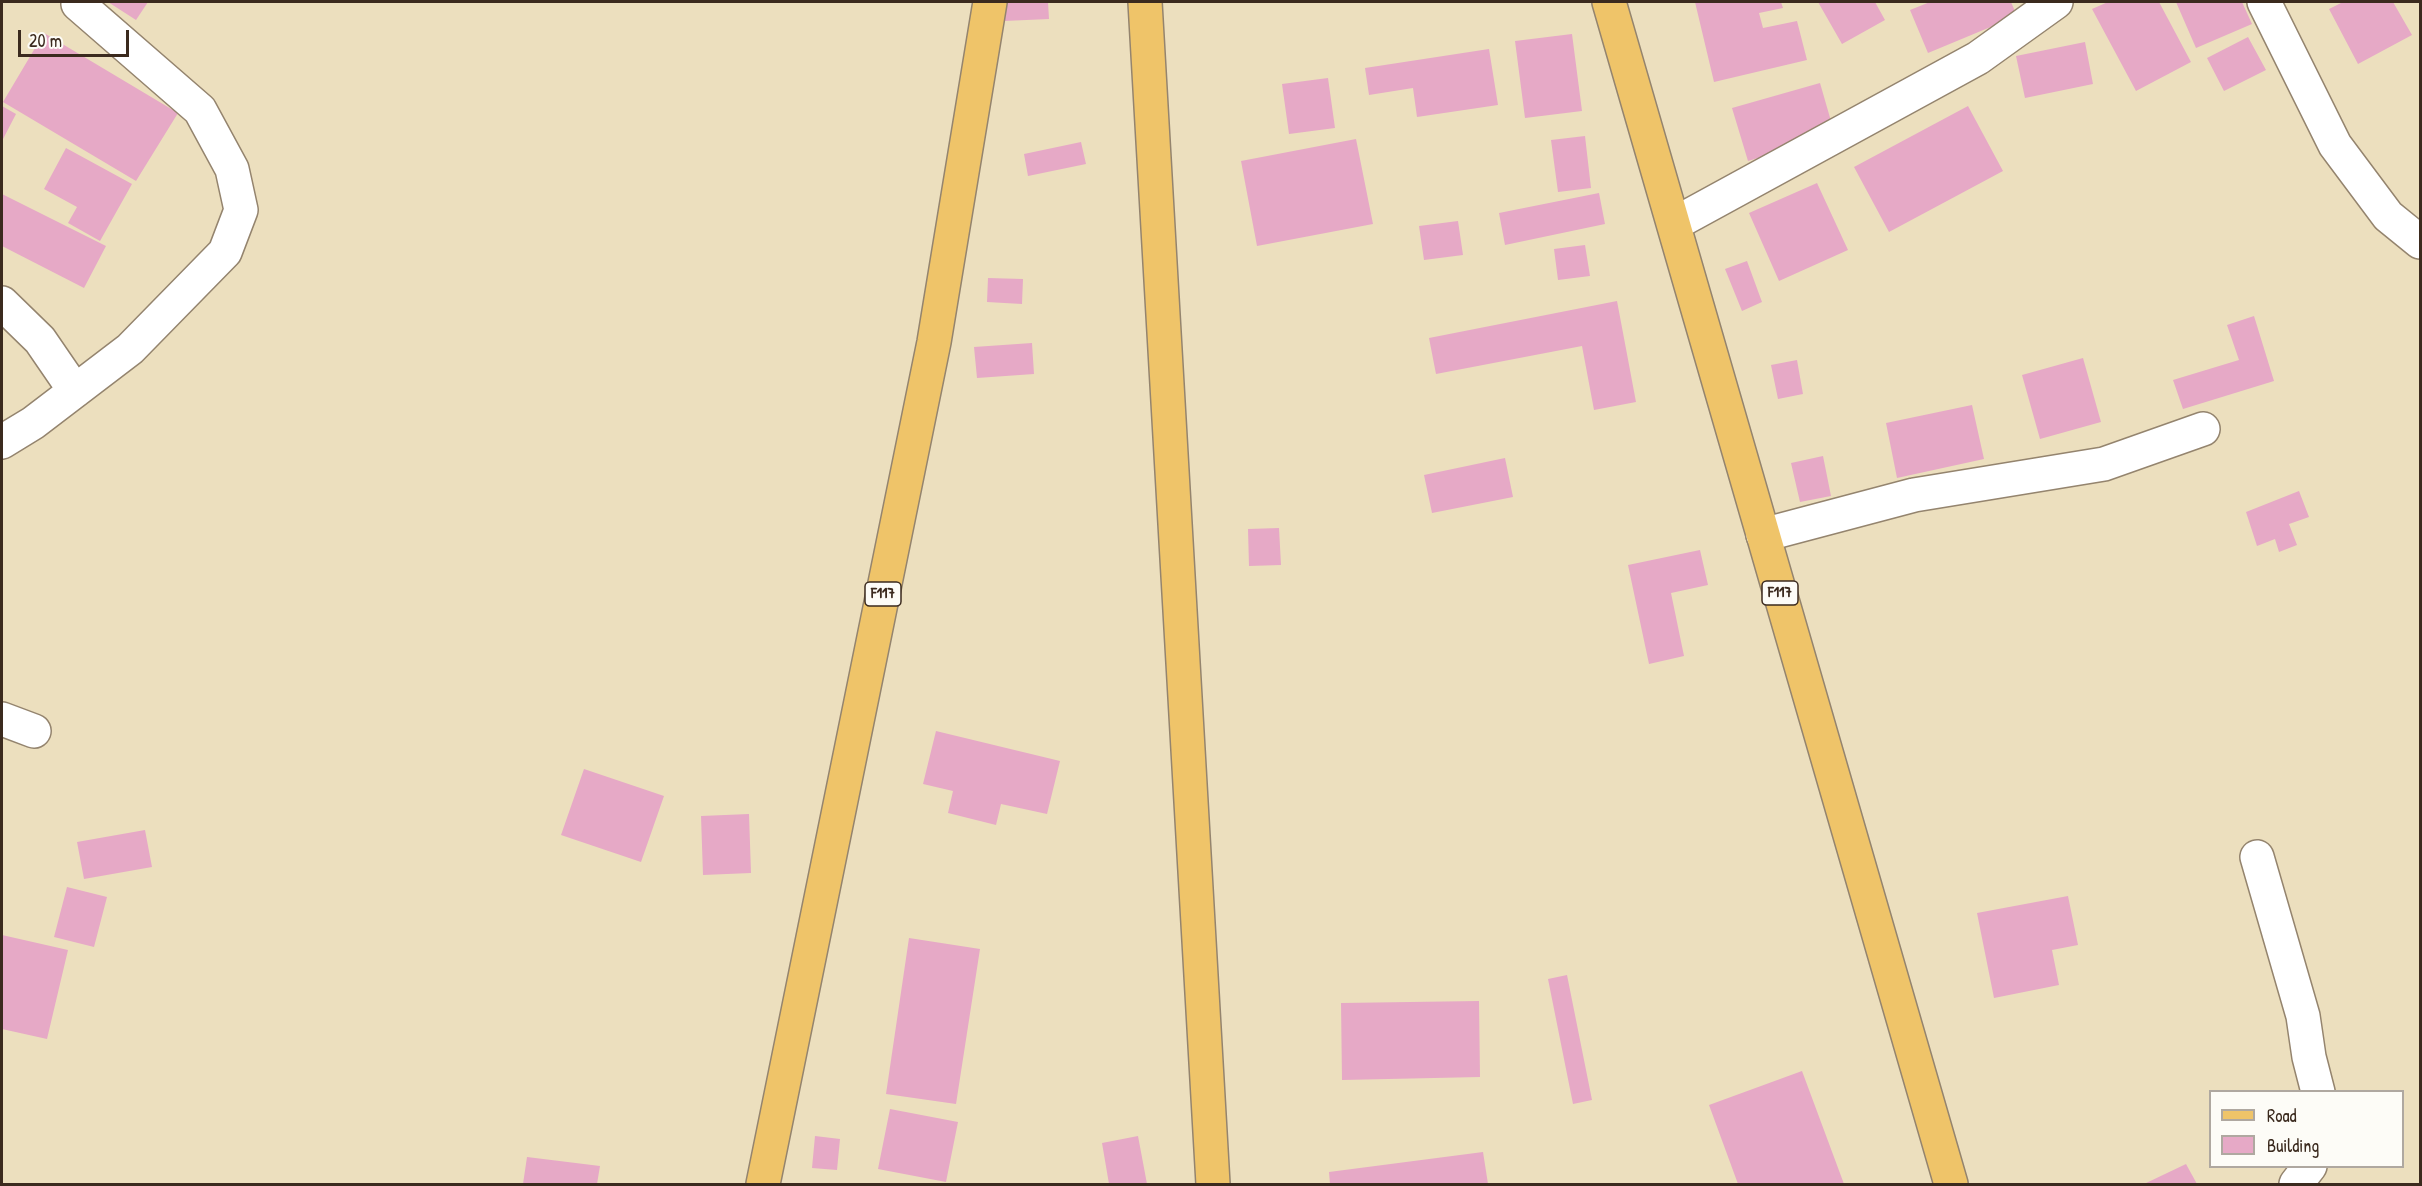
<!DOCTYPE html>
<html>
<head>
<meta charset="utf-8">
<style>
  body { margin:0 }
  #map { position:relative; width:2422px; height:1186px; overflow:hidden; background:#ecdfbe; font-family:"Patrick Hand",sans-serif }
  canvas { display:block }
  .frame { position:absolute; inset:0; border:3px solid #3b2a1e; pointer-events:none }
  .legend { position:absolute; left:2209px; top:1090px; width:195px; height:78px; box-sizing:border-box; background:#fdfcf7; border:2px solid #afa8a0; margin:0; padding:8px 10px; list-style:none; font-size:18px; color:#3b2a1e }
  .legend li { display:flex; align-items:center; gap:12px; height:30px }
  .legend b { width:30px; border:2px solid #afa8a0 }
  .scale { position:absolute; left:18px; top:30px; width:111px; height:27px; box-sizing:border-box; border:3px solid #3b2a1e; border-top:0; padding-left:8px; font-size:18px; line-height:21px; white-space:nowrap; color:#3b2a1e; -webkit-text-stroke:4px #fdfcf7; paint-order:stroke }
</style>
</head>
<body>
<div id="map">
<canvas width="2422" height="1186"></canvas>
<div class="frame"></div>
<ul class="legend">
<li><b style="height:8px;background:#efc469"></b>Road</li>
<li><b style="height:16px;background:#e6a9c6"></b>Building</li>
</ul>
<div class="scale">20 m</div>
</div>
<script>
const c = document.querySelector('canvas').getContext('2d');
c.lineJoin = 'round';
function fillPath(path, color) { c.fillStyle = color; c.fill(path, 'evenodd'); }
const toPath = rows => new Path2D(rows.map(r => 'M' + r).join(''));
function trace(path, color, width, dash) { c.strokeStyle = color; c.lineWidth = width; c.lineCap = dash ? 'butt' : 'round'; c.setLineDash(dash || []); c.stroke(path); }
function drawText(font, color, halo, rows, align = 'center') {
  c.font = font + ' "Patrick Hand",sans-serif'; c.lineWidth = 6; c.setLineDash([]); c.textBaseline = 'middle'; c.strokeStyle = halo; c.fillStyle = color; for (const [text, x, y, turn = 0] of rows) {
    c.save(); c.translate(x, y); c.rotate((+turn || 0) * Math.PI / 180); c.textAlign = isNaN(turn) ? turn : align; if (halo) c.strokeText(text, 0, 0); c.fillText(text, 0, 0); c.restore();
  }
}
fillPath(toPath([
  [108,2,148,2,136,20],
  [1003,2,1048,2,1049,19,1004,21],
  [1695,2,1781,2,1783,8,1759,13,1763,28,1797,21,1807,60,1714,82],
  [1818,2,1875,2,1885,20,1842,44],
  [1930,2,2011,2,2017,16,1928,53,1910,10],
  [2108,2,2159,2,2191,62,2136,91,2092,9],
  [2176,2,2242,2,2252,24,2196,48],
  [2343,2,2393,2,2412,35,2358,64,2329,9],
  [44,33,178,113,136,181,3,102],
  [1572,34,1582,111,1525,118,1515,41],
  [2248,37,2266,70,2224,91,2207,58],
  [2085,42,2093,84,2025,98,2016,56],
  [1489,49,1498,105,1417,117,1413,88,1369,95,1365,68],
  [1328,78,1335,128,1289,134,1282,84],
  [1820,83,1835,135,1748,161,1732,108],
  [2,106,16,114,2,141],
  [1968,106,2003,171,1889,232,1854,167],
  [1585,136,1591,188,1558,192,1551,140],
  [1356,139,1373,224,1257,246,1241,161],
  [1081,142,1086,164,1028,176,1024,154],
  [66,148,132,184,100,241,68,223,77,207,44,189],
  [1817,183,1848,250,1779,281,1749,213],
  [1599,193,1605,224,1505,245,1499,213],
  [2,194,106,246,84,288,2,246],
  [1458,221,1463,255,1424,260,1419,226],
  [1585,245,1590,276,1558,280,1554,249],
  [1747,261,1762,302,1742,311,1725,269],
  [988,278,1023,279,1022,304,987,302],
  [1617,301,1636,402,1594,410,1582,346,1436,374,1429,338],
  [2254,316,2274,381,2183,409,2173,380,2239,360,2227,325],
  [1032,343,1034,374,977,378,974,347],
  [2083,358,2101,422,2040,439,2022,375],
  [1797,360,1803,394,1778,399,1771,365],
  [1972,405,1984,459,1897,478,1886,423],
  [1823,456,1831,496,1800,502,1791,463],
  [1505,458,1513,497,1432,513,1424,475],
  [2299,491,2309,517,2289,524,2297,545,2279,552,2275,539,2257,546,2246,512],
  [1279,528,1281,565,1249,566,1248,529],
  [1700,550,1708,585,1671,593,1684,656,1649,664,1628,565],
  [936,731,1060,761,1047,814,1001,804,996,825,948,813,953,791,923,784],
  [584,769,664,796,641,862,561,835],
  [749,814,751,873,703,875,701,816],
  [145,830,152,867,84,879,77,842],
  [67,887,107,897,94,947,54,937],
  [2068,896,2078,945,2052,950,2059,985,1994,998,1977,913],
  [2,935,68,950,47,1039,2,1029],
  [909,938,980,949,956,1104,886,1094],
  [1567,975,1592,1100,1573,1104,1548,979],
  [1479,1001,1480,1077,1342,1080,1341,1003],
  [1802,1071,1844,1184,1738,1184,1709,1105],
  [890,1109,958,1122,946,1182,878,1169],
  [815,1136,840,1139,837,1170,812,1168],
  [1138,1136,1147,1184,1109,1184,1102,1143],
  [1483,1152,1488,1184,1330,1184,1329,1172],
  [527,1157,600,1166,597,1184,523,1184],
  [2186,1164,2197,1184,2144,1184]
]), '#e6a9c6');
const minor = toPath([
  [2264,2,2335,145,2388,216,2420,242],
  [1674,224,1978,58,2056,2],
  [2,303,40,340,75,391],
  [2,442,33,423,130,349,225,252,241,210,232,169,200,110,78,4],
  [1763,535,1914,495,2104,464,2203,429],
  [2,719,34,731],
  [2257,857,2303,1016,2309,1057,2318,1092],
  [2296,1184,2310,1166]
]);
const major = toPath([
  [1145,2,1213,1184],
  [1609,2,1951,1184],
  [763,1184,934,342,990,2]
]);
trace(minor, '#94846e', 36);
trace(major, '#94846e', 36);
trace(minor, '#fff', 33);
trace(major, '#efc469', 33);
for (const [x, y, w] of [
  [1780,593,36],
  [883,594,36]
]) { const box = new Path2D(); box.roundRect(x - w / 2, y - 12, w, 24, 4.5); c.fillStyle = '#fdfcf7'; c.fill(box); trace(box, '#3b2a1e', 1.5); }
drawText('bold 15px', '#3b2a1e', null, [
  ["F117",1780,593],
  ["F117",883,594]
]);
</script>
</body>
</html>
